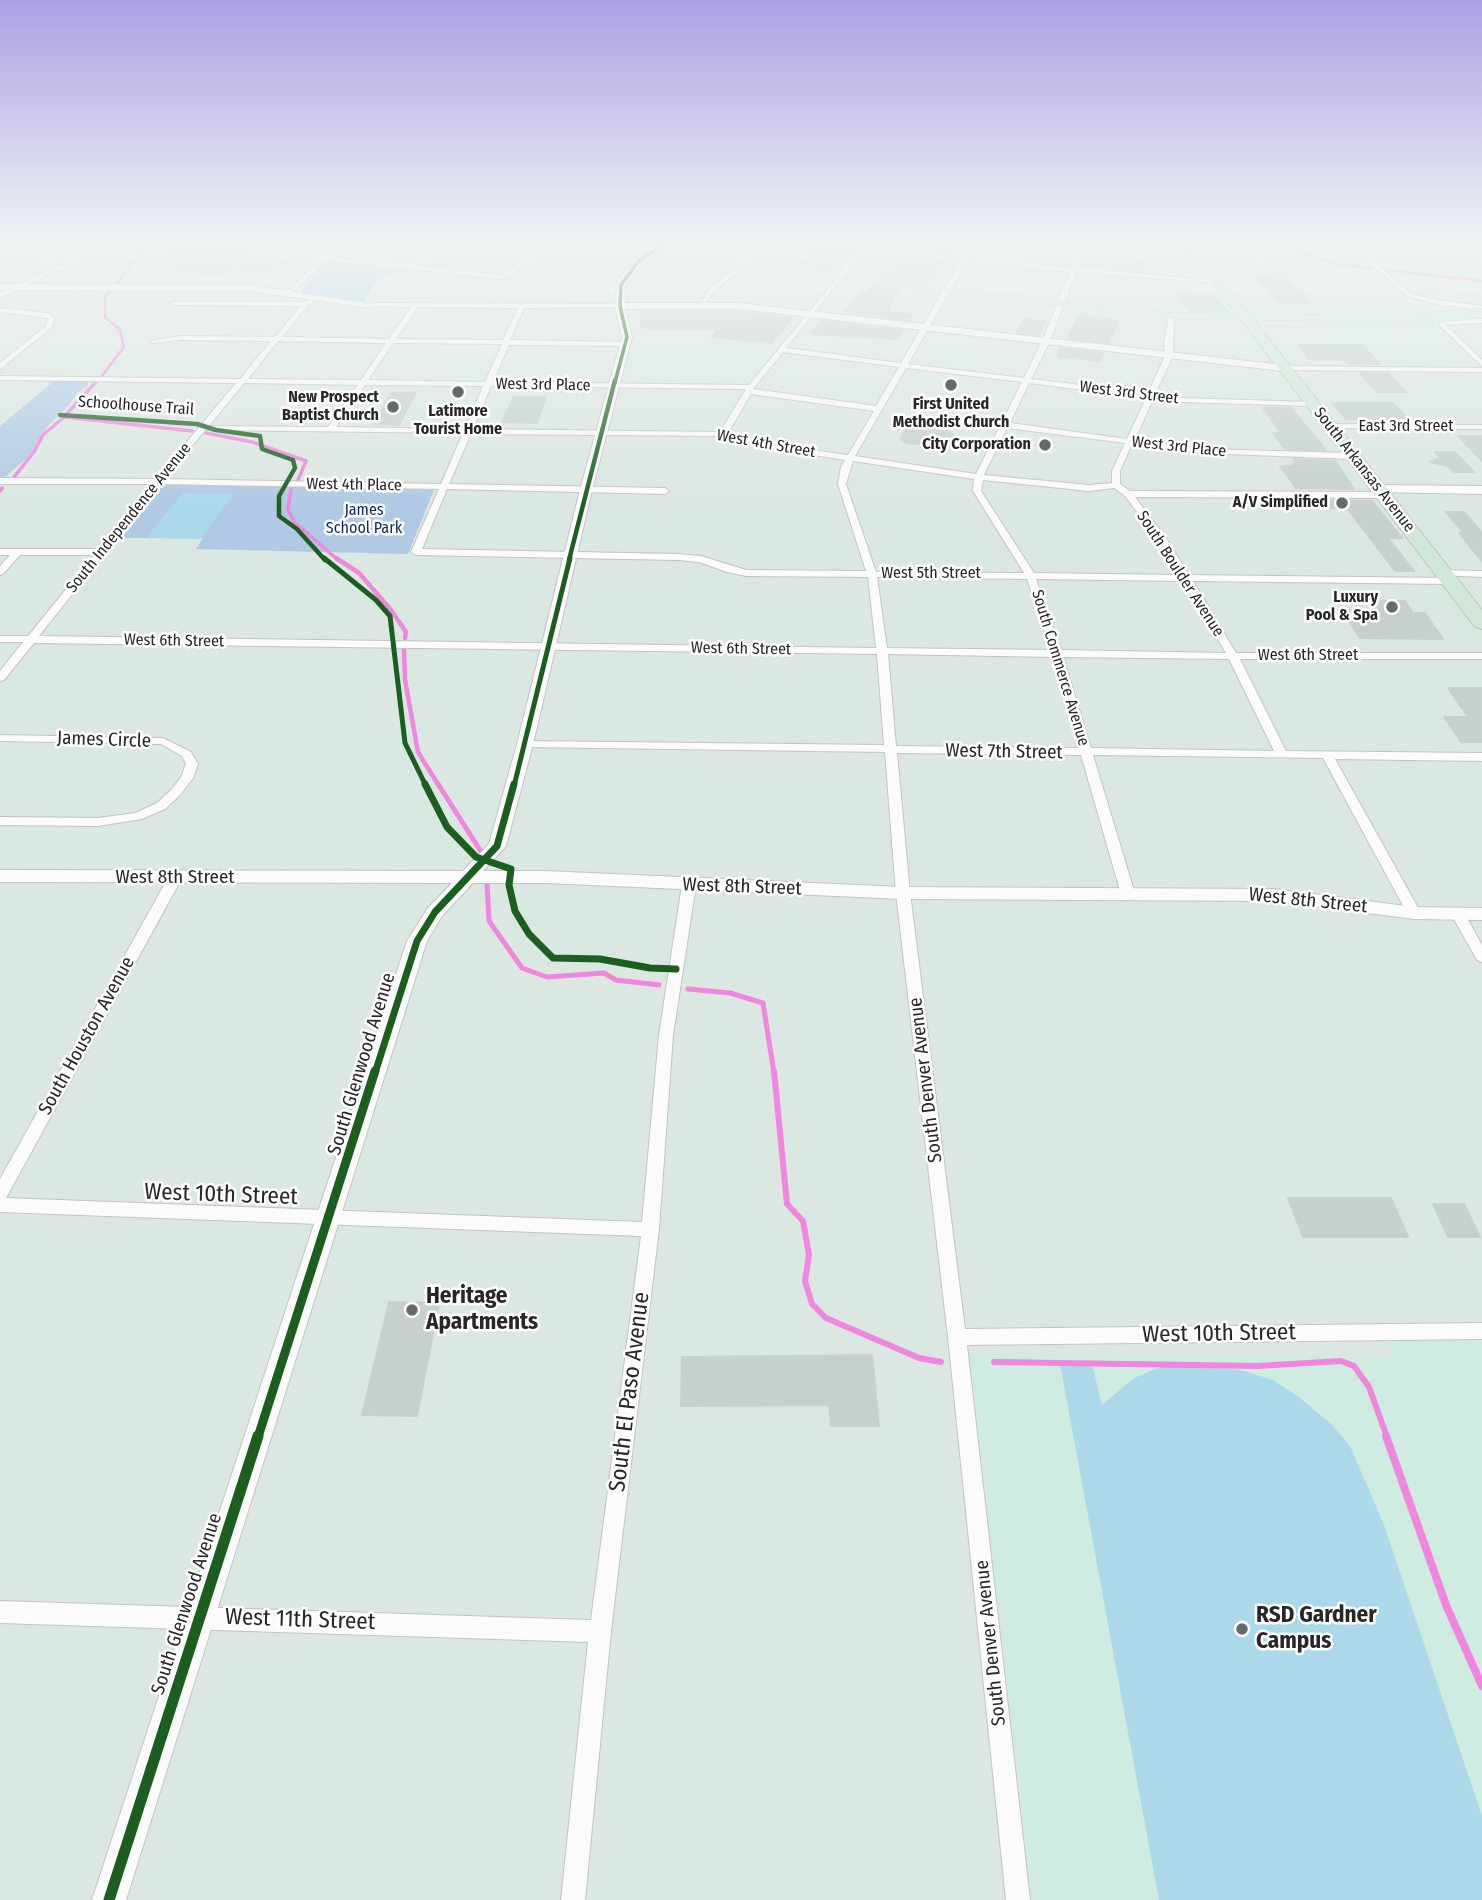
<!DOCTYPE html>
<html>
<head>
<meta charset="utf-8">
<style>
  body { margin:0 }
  canvas { display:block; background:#dbe7e1 }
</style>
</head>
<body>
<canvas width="1482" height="1900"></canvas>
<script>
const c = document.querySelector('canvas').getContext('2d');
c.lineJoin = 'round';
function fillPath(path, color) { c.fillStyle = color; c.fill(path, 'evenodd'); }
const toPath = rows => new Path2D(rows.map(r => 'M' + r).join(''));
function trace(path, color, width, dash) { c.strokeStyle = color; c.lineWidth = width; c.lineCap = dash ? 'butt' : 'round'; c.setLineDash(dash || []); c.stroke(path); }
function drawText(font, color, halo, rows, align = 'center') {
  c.font = font + ' "Fira Sans Condensed",sans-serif'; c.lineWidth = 5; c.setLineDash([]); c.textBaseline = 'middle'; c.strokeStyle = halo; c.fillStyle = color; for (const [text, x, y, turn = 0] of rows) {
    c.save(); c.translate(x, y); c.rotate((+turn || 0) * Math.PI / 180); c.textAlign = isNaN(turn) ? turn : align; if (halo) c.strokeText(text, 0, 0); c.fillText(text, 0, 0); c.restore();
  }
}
fillPath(toPath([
  [1482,1341,1482,1900,1033,1900,970,1354,1393,1357,1387,1342]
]), '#ceecdf');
fillPath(toPath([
  [328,260,398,267,374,284,364,302,299,293],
  [55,380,86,381,89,385,78,392,69,405,46,428,32,454,6,476,0,477,0,426],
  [167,484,425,488,434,490,408,554,196,549,203,538,118,538,160,487]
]), '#b0cae5');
fillPath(toPath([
  [183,493,234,494,200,539,146,538],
  [1060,1364,1092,1364,1102,1405,1134,1378,1163,1366,1196,1364,1244,1371,1273,1380,1299,1397,1331,1424,1350,1446,1384,1525,1482,1816,1482,1900,1159,1900]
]), '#acd9ea');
trace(toPath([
  [1279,241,1287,248,1335,264,1482,281],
  [115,285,153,241],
  [102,376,124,347,120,330,105,317,105,297,111,289]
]), '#f186df', 2.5);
trace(toPath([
  [96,382,64,417,192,431],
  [206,433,252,442,306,461,298,480],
  [14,477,34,452,43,435,64,417],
  [291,490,288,509,294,522,338,560],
  [0,491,2,488]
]), '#f186df', 3.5);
trace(toPath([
  [336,558,359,573,391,610,406,632,405,638],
  [404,649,405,680,418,752,439,786]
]), '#f186df', 4.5);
trace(toPath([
  [438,784,480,850],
  [487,884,489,921,522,968,547,977,604,973,616,980,659,985],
  [688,989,730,993,763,1003,774,1073]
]), '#f186df', 5);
trace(toPath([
  [774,1071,787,1204,803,1221,809,1255,805,1281,812,1304,826,1318,919,1358,941,1362],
  [994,1362,1258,1366,1341,1361,1354,1366,1369,1387,1387,1437]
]), '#f186df', 6);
trace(toPath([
  [1386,1436,1446,1605,1482,1686]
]), '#f186df', 8);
const building = toPath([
  [914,241,954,241,945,252,910,249,914,241],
  [820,247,850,250,829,272,795,268,820,247],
  [191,249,232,252,230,253,292,260,266,273,231,269,218,275,152,267,173,250,191,249],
  [1093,255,1146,261,1142,271,1087,266,1093,255],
  [905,256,945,261,930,282,879,278,885,271,894,272,905,256],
  [1268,271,1283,272,1294,289,1302,291,1313,304,1281,304,1255,277,1272,278,1268,271],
  [871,287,899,290,887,312,912,314,909,320,845,312,861,292,866,293,871,287],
  [1178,295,1214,296,1227,311,1189,311,1178,295],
  [641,312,739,312,792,318,772,343,712,337,718,328,647,329,647,326,641,326,641,312],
  [1079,315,1109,319,1118,323,1109,343,1067,338,1079,315],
  [1024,319,1045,321,1039,335,1017,332,1024,319],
  [822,321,903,330,898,339,811,334,822,321],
  [1298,345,1362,345,1380,364,1352,364,1342,359,1309,359,1298,345],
  [1061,348,1104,353,1100,361,1057,356,1061,348],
  [1360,373,1388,374,1406,392,1377,392,1360,373],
  [391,393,416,393,399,425,373,424,391,393],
  [514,397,546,397,537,423,502,422,514,397],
  [1332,403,1393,403,1408,419,1346,419,1332,403],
  [1263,408,1291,408,1326,450,1285,449,1273,433,1281,433,1263,408],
  [910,421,937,424,960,439,956,448,906,443,900,439,910,421],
  [1458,436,1482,436,1482,461,1458,436],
  [1435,452,1455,452,1474,472,1454,472,1448,466,1429,462,1440,458,1435,452],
  [1293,459,1335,461,1354,489,1296,488,1280,466,1294,466,1292,464,1296,464,1293,459],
  [1308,500,1372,501,1402,538,1388,538,1414,571,1395,571,1347,508,1313,508,1308,500],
  [1446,512,1464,512,1482,533,1482,561,1459,533,1464,533,1446,512],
  [1372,601,1405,601,1413,613,1425,613,1443,639,1360,638,1342,610,1378,611,1372,601],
  [1448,688,1482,688,1482,742,1461,742,1444,717,1468,717,1448,688],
  [1288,1198,1391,1198,1408,1237,1303,1237,1288,1198],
  [1433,1204,1464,1204,1480,1237,1448,1237,1433,1204],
  [389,1302,439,1303,417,1416,362,1415,389,1302],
  [872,1355,879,1426,831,1426,829,1405,681,1406,682,1357,872,1355]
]);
fillPath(building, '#c7d0cb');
trace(building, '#c7d2cd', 2);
const street = toPath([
  [114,241,123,241,0,297,0,293,68,262,0,254,0,250,74,259,114,241],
  [347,241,355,241,328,257,410,265,452,241,460,241,417,266,501,275,557,241,565,241,502,279,325,260,297,289,284,294,284,292,293,287,325,253,347,241],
  [663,241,670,241,646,258,642,258,642,256,663,241],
  [767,241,774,241,713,292,704,306,700,306,709,290,767,241],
  [792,241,815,241,963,257,972,241,978,241,969,257,1071,268,1078,251,1000,241,1080,247,1082,241,1088,241,1085,248,1203,261,1201,264,1084,251,1077,268,1220,281,1217,283,1076,272,1050,341,1031,379,1148,393,1165,356,1164,343,1169,316,1174,315,1173,356,1155,394,1182,398,1311,402,1315,404,1311,406,1182,402,1153,399,1135,440,1202,449,1352,453,1356,456,1352,459,1202,453,1132,444,1120,471,1120,484,1130,491,1383,492,1387,495,1383,498,1135,497,1166,538,1189,575,1449,578,1454,581,1449,584,1193,581,1236,653,1482,653,1482,659,1240,659,1286,751,1482,753,1482,761,1335,759,1421,913,1414,917,1407,913,1323,758,1093,755,1135,894,1128,898,1121,894,1081,755,897,753,910,893,965,1329,1482,1323,1482,1339,967,1345,1030,1900,1006,1900,948,1337,896,893,885,752,525,747,519,744,525,741,884,745,877,654,34,643,4,680,0,681,0,671,23,642,0,642,0,636,28,636,94,555,20,555,3,574,0,575,0,566,10,555,0,555,0,549,98,549,151,484,0,484,0,478,156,479,236,383,0,380,0,376,240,379,271,341,180,340,154,343,150,341,180,336,275,337,301,306,172,305,170,302,305,302,316,296,318,299,308,305,282,337,389,339,411,307,370,306,372,303,620,304,622,307,524,308,510,340,625,342,629,344,625,346,509,345,493,382,749,385,838,277,840,280,786,348,901,363,961,260,792,241],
  [967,261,1070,272,1042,341,1024,378,908,364,967,261],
  [418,307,518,308,503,340,396,339,418,307],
  [278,341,386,343,361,380,248,379,278,341],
  [393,343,502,344,485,382,368,380,393,343],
  [783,352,899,367,876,406,753,389,783,352],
  [906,368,1022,382,976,474,855,456,906,368],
  [244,383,358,385,328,427,209,426,244,383],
  [1029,383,1146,398,1127,439,1010,423,1029,383],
  [365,385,483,386,465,429,336,427,365,385],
  [491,386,746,389,720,432,473,429,491,386],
  [751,394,874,411,848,455,782,446,728,433,751,394],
  [1007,428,1125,443,1112,471,1112,483,1089,485,984,475,1007,428],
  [205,430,463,433,441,484,165,479,205,430],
  [471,434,723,436,782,450,845,460,841,467,838,484,866,571,746,570,701,556,678,554,422,549,447,489,665,494,669,491,665,488,449,484,471,434],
  [853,461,974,479,973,491,1024,573,876,572,846,484,853,461],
  [983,480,1089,491,1114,488,1125,496,1159,541,1179,575,1034,573,981,491,983,480],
  [160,484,439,489,411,552,416,555,678,560,699,562,727,572,746,576,868,577,876,648,39,636,160,484],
  [877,577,1027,579,1051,650,887,648,877,577],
  [1036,579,1183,581,1226,653,1061,650,1036,579],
  [888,654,1053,657,1079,748,896,746,888,654],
  [1063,657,1229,659,1274,751,1091,748,1063,657],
  [1344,241,1351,241,1411,294,1437,300,1482,306,1482,310,1437,304,1407,296,1344,241],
  [1467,241,1474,241,1482,247,1482,252,1467,241],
  [0,308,48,313,54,317,54,322,51,328,0,369,0,363,46,326,48,318,0,312,0,308],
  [1451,319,1482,319,1482,323,1446,325,1482,360,1482,366,1439,325,1441,321,1451,319],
  [1280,366,1482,368,1482,372,1283,370,1280,370,1280,366],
  [1326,424,1482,425,1482,429,1329,428,1326,428,1326,424],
  [1444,570,1482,571,1482,577,1441,575,1439,573,1444,570],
  [0,735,163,738,191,752,198,764,193,778,180,795,165,809,142,819,98,826,0,825,0,817,98,818,135,813,157,803,172,789,181,777,186,764,182,756,161,744,0,741,0,735],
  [175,874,182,878,6,1198,642,1222,659,1035,682,885,689,881,696,885,673,1035,659,1229,611,1631,585,1900,561,1900,588,1642,0,1623,0,1601,591,1620,641,1236,0,1212,0,1179,168,878,175,874],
  [1458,910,1463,911,1482,945,1482,962,1477,960,1451,914,1458,910]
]);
const secondary = toPath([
  [864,241,872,241,841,281,835,281,835,277,864,241],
  [644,254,648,257,625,285,625,303,739,303,1283,365,1288,368,1283,371,739,309,625,309,632,337,592,490,533,744,506,846,483,871,546,871,903,887,1274,889,1414,907,1482,908,1482,920,1414,919,1274,901,903,899,546,883,473,883,442,916,427,941,126,1900,92,1900,407,941,428,908,452,883,0,882,0,870,463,871,489,844,517,744,580,490,622,337,615,306,617,285,625,271,644,254],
  [0,284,248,285,377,305,372,308,248,291,0,290,0,284],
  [1378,485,1482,486,1482,494,1374,492,1372,489,1378,485]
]);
const primary = toPath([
  [491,241,525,241,1172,313,1414,316,1420,319,1414,322,1172,319,491,241]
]);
const highway = toPath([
  [1181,241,1192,241,1482,610,1482,629,1475,627,1181,241]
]);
trace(street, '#c3c3c2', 2);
trace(secondary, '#c3c3c2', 2);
trace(primary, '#bfc3c1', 1);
trace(highway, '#bfc3c1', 2);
fillPath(street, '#fafbfa');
fillPath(secondary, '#fafbfa');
fillPath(primary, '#d0e7df');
fillPath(highway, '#d1e8d9');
trace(toPath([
  [1090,241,1482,297]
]), '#dddcdc', 2.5);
const primaryBridge = toPath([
  [1414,319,1482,313]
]);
trace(primaryBridge, '#bfc3c1', 11, []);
trace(primaryBridge, '#d0e7df', 10);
trace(toPath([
  [615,382,627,337,620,306,621,285,638,262,667,241]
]), '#1b5e20', 3.5);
trace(toPath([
  [60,415,197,424,216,430,260,436,262,449,293,460,295,468,279,496,279,516,297,529,325,560],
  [569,560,615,380]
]), '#1b5e20', 4.5);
trace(toPath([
  [324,558,376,600,390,616,405,743,426,786],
  [514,786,570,558]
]), '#1b5e20', 5);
trace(toPath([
  [425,784,447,827,476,857,511,869,509,885,515,911,529,934,553,958,600,959,650,968,676,969],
  [375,1073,417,941,435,912,497,846,514,784]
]), '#1b5e20', 7);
trace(toPath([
  [258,1437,375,1071]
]), '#1b5e20', 9);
trace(toPath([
  [109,1900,258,1436]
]), '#1b5e20', 11);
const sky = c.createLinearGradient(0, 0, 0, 507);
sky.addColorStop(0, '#aba2e4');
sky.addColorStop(0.48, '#eff4f2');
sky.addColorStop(1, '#eff4f200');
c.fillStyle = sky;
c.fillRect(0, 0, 1482, 507);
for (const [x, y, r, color] of [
  [951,385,7,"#666a68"],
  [458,392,7,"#666a68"],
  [393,407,7,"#666a68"],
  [1045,445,7,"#666a68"],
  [1342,503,7,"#666a68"],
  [1392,607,7,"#666a68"],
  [412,1310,7,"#666a68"],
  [1242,1629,7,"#666a68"]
]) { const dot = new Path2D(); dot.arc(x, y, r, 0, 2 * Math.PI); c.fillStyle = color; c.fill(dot); trace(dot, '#fff', 2.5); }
drawText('16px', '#272727', '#fff', [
  ["West 3rd Place",543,385,1],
  ["West 3rd Street",1129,393,7],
  ["Schoolhouse Trail",136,406,4],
  ["East 3rd Street",1406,427],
  ["West 4th Street",766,444,10],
  ["West 3rd Place",1179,447,6],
  ["South Arkansas Avenue",1364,470,52],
  ["West 4th Place",354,485,1],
  ["South Independence Avenue",129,518,-51],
  ["West 5th Street",931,574],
  ["South Boulder Avenue",1180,574,57],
  ["West 6th Street",174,641,1],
  ["West 6th Street",741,649,1],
  ["West 6th Street",1308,656],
  ["South Commerce Avenue",1060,668,73]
]);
drawText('bold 16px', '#272727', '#fff', [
  ["New Prospect",379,398],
  ["Baptist Church",379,416],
  ["First United",951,405,"center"],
  ["Methodist Church",951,423,"center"],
  ["Latimore",458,412,"center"],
  ["Tourist Home",458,430,"center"],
  ["City Corporation",1031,445],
  ["A/V Simplified",1328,503],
  ["Luxury",1378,598],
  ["Pool & Spa",1378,616]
], 'right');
drawText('16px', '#112b6a', '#fff', [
  ["James",364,511],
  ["School Park",364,529]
]);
drawText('19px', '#272727', '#fff', [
  ["James Circle",104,740,2],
  ["West 7th Street",1004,752,1],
  ["West 8th Street",175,878],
  ["West 8th Street",742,887,2],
  ["West 8th Street",1308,901,6],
  ["South Houston Avenue",87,1036,-61],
  ["South Glenwood Avenue",362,1064,-73],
  ["South Denver Avenue",926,1080,-97],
  ["South Glenwood Avenue",187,1604,-72],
  ["South Denver Avenue",991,1643,-96]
]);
drawText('23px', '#272727', '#fff', [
  ["West 10th Street",221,1195,2],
  ["West 10th Street",1219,1334,-1],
  ["South El Paso Avenue",630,1392,-83],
  ["West 11th Street",300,1620,2]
]);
drawText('bold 23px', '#272727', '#fff', [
  ["Heritage",426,1297],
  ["Apartments",426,1323],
  ["RSD Gardner",1256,1616],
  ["Campus",1256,1642]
], 'left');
</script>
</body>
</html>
